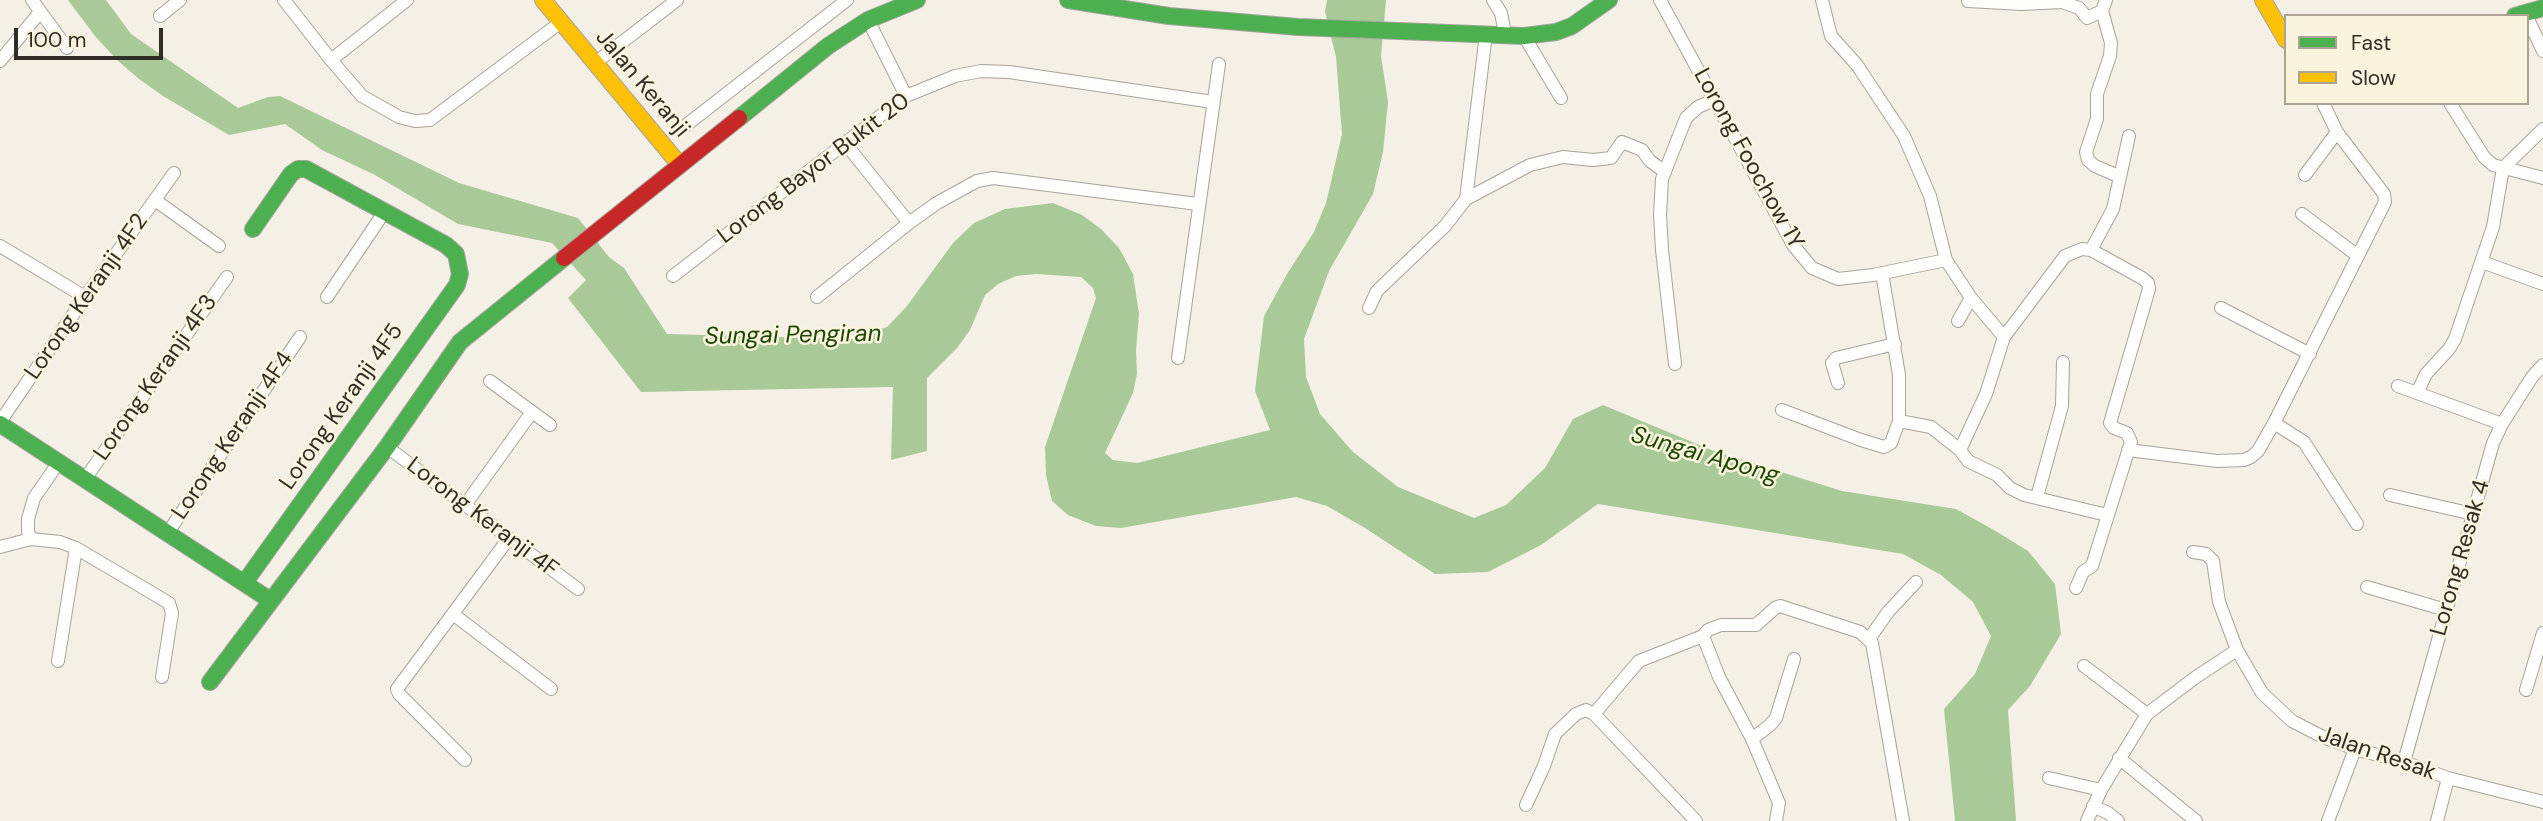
<!DOCTYPE html>
<html>
<head>
<meta charset="utf-8">
<style>
  body { margin:0 }
  #map { position:relative; width:2543px; height:821px; overflow:hidden; background:#f4f0e5; font-family:"DM Sans",sans-serif }
  canvas { display:block }
  .legend { position:absolute; left:2284px; top:14px; width:245px; height:91px; box-sizing:border-box; background:#faf4df; border:2px solid #a9a495; margin:0; padding:9px 12px; list-style:none; font-size:21px; color:#2f2d25 }
  .legend li { display:flex; align-items:center; gap:14px; height:35px }
  .legend b { width:35px; border:2px solid #a9a495 }
  .scale { position:absolute; left:14px; top:28px; width:149px; height:32px; box-sizing:border-box; border:4px solid #2f2d25; border-top:0; padding-left:9px; font-size:21px; line-height:24px; white-space:nowrap; color:#2f2d25; -webkit-text-stroke:5px #faf4df; paint-order:stroke }
</style>
</head>
<body>
<div id="map">
<canvas width="2543" height="821"></canvas>
<ul class="legend">
<li><b style="height:9px;background:#4caf50"></b>Fast</li>
<li><b style="height:9px;background:#ffc107"></b>Slow</li>
</ul>
<div class="scale">100 m</div>
</div>
<script>
const c = document.querySelector('canvas').getContext('2d');
c.lineJoin = 'round';
function fillPath(path, color) { c.fillStyle = color; c.fill(path, 'evenodd'); }
const toPath = rows => new Path2D(rows.map(r => 'M' + r).join(''));
function trace(path, color, width, dash) { c.strokeStyle = color; c.lineWidth = width; c.lineCap = dash ? 'butt' : 'round'; c.setLineDash(dash || []); c.stroke(path); }
function drawText(font, color, halo, rows, align = 'center') {
  c.font = font + ' "DM Sans",sans-serif'; c.lineWidth = 5; c.setLineDash([]); c.textBaseline = 'middle'; c.strokeStyle = halo; c.fillStyle = color; for (const [text, x, y, turn = 0] of rows) {
    c.save(); c.translate(x, y); c.rotate((+turn || 0) * Math.PI / 180); c.textAlign = isNaN(turn) ? turn : align; if (halo) c.strokeText(text, 0, 0); c.fillText(text, 0, 0); c.restore();
  }
}
fillPath(toPath([
  [68,0,106,0,131,34,238,108,268,97,280,96,459,183,578,218,609,257,624,268,667,334,852,339,887,327,907,306,953,243,974,223,1005,209,1053,203,1082,215,1101,229,1119,248,1133,274,1139,314,1136,350,1137,374,1133,393,1105,453,1113,460,1137,463,1270,430,1255,391,1264,316,1287,274,1314,232,1326,203,1342,134,1336,57,1325,12,1327,0,1386,0,1381,56,1388,102,1383,152,1373,194,1329,271,1304,339,1306,377,1320,414,1353,452,1398,487,1474,518,1506,505,1545,468,1573,419,1603,405,1714,451,1842,491,1956,509,1994,530,2028,551,2055,584,2061,634,2030,686,2008,710,2016,821,1955,821,1944,709,1975,674,1991,636,1973,602,1941,575,1903,554,1598,504,1541,545,1488,572,1435,574,1365,528,1327,506,1296,497,1121,528,1096,526,1068,515,1052,501,1046,475,1045,447,1096,298,1093,288,1081,277,1036,274,1016,276,998,284,985,295,970,330,957,348,927,378,927,451,891,460,893,387,641,392,568,298,586,280,552,243,458,224,375,175,322,150,285,124,229,135,163,96,139,79,117,60,95,36]
]), '#aac998');
const street = toPath([
  [32,0,67,48],
  [284,0,331,60,362,96,399,117,415,121,430,120,561,22],
  [1493,0,1501,13,1505,34],
  [1660,0,1793,245,1812,268,1838,279,1873,275,1946,260],
  [1822,0,1831,36,1857,65,1904,136,1930,196,1946,260,1971,298,2004,337,1986,394,1960,450],
  [2106,0,2102,11,2111,43,2110,56,2097,94,2097,119,2086,152,2088,160,2095,166,2118,176],
  [1968,1,2022,4,2062,2,2079,8,2087,18,2102,11],
  [160,16,180,0],
  [2527,17,2543,51],
  [868,20,906,96],
  [1524,36,1561,98],
  [331,60,407,0],
  [0,61,40,12],
  [595,63,677,0],
  [2450,103,2484,157,2493,165,2543,178],
  [685,126,847,0],
  [845,143,909,223],
  [2305,175,2337,132],
  [1466,199,1486,34],
  [155,200,219,246],
  [2302,214,2358,256],
  [0,246,85,297],
  [2482,262,2543,284],
  [673,276,906,96,955,76,981,71,1009,72,1213,102],
  [327,297,385,211],
  [817,297,909,223,937,203,977,181,993,178,1198,204],
  [1369,308,1377,291,1445,226,1466,199,1530,165,1563,157,1593,160,1611,158,1622,142,1642,150,1650,161,1665,172],
  [2221,308,2310,354],
  [1958,321,1971,298],
  [2004,337,2065,256,2082,249,2091,250,2113,209,2129,136],
  [1178,358,1219,64],
  [1675,364,1662,250,1660,214,1662,179,1686,118,1698,107,1716,99],
  [490,381,550,425],
  [1838,383,1832,363,1836,358,1895,344],
  [2398,386,2502,424],
  [2417,393,2426,374,2449,349,2455,339,2493,227,2503,168,2543,129],
  [1782,410,1861,440,1884,447,1891,443,1899,421,1899,375,1882,273],
  [1899,421,1931,427,1960,450,1968,461,1997,475,2010,488,2024,495,2107,515],
  [0,422,85,297,174,173],
  [2274,423,2304,442,2357,524],
  [387,447,578,589],
  [2128,450,2217,461,2244,460,2251,457,2258,451,2274,423,2385,202,2384,194,2337,132,2323,103],
  [85,479,227,277],
  [2390,495,2473,514],
  [2037,497,2062,406,2063,362],
  [465,505,532,412],
  [167,534,300,337],
  [31,539,28,532,28,519,34,498,59,462],
  [0,547,31,539,60,542,76,548,169,603,172,613,162,677],
  [2193,552,2206,554,2213,561,2219,602,2237,650,2262,693,2292,721,2323,737,2355,749,2404,762,2448,778,2543,802],
  [2367,587,2446,610],
  [2076,588,2083,572,2092,566,2131,442,2127,433,2114,428,2110,423,2149,289,2148,283,2142,278,2091,250],
  [453,614,551,689],
  [1703,636,1719,677,1752,739,1779,803,1776,821],
  [1869,639,1888,612,1916,582],
  [58,661,76,548],
  [2084,666,2147,714],
  [2526,690,2543,633],
  [1594,714,1639,661,1703,636,1708,630,1721,625,1756,625,1775,608,1780,606,1860,632,1872,643,1903,821],
  [1752,739,1770,725,1776,718,1794,659],
  [2119,758,2196,821],
  [465,760,399,694,397,689,509,538],
  [2404,762,2493,443,2502,424,2532,377,2543,365],
  [2049,778,2101,790],
  [1526,805,1544,766,1555,734,1576,714,1586,710,1594,714,1696,821],
  [2093,806,2108,813,2118,821],
  [2087,821,2101,790,2147,714,2196,677,2237,650],
  [2328,821,2355,749],
  [2437,821,2448,778]
]);
const fast = toPath([
  [1068,0,1169,16,1298,27,1524,36,1556,32,1572,26,1609,0],
  [2515,16,2543,8],
  [739,118,828,46,868,20,917,0],
  [0,424,270,600],
  [245,582,457,285,460,274,456,254,446,245,306,169,298,169,291,174,253,229],
  [210,682,387,447,460,342,564,258]
]);
const slow = toPath([
  [543,0,679,164],
  [2263,0,2286,40]
]);
const jam = toPath([
  [564,258,739,118]
]);
trace(street, '#a6a49b', 14);
trace(fast, '#a6a49b', 18);
trace(slow, '#a6a49b', 18);
trace(jam, '#a6a49b', 18);
trace(street, '#fdfdfb', 12);
trace(fast, '#4caf50', 16);
trace(slow, '#ffc107', 16);
trace(jam, '#c62828', 16);
drawText('23px', '#2f2d25', '#faf4df', [
  ["Jalan Keranji",642,84,50],
  ["Lorong Foochow 1Y",1748,159,61],
  ["Lorong Bayor Bukit 20",814,169,-37],
  ["Lorong Keranji 4F2",87,297,-55],
  ["Lorong Keranji 4F3",156,378,-55],
  ["Lorong Keranji 4F5",342,407,-55],
  ["Lorong Keranji 4F4",233,436,-56],
  ["Lorong Keranji 4F",482,518,37],
  ["Lorong Resak 4",2461,558,-74],
  ["Jalan Resak",2377,754,19]
]);
drawText('italic 24px', '#1b4600', '#faf4df', [
  ["Sungai Pengiran",793,336,-1],
  ["Sungai Apong",1705,456,16]
]);
</script>
</body>
</html>
